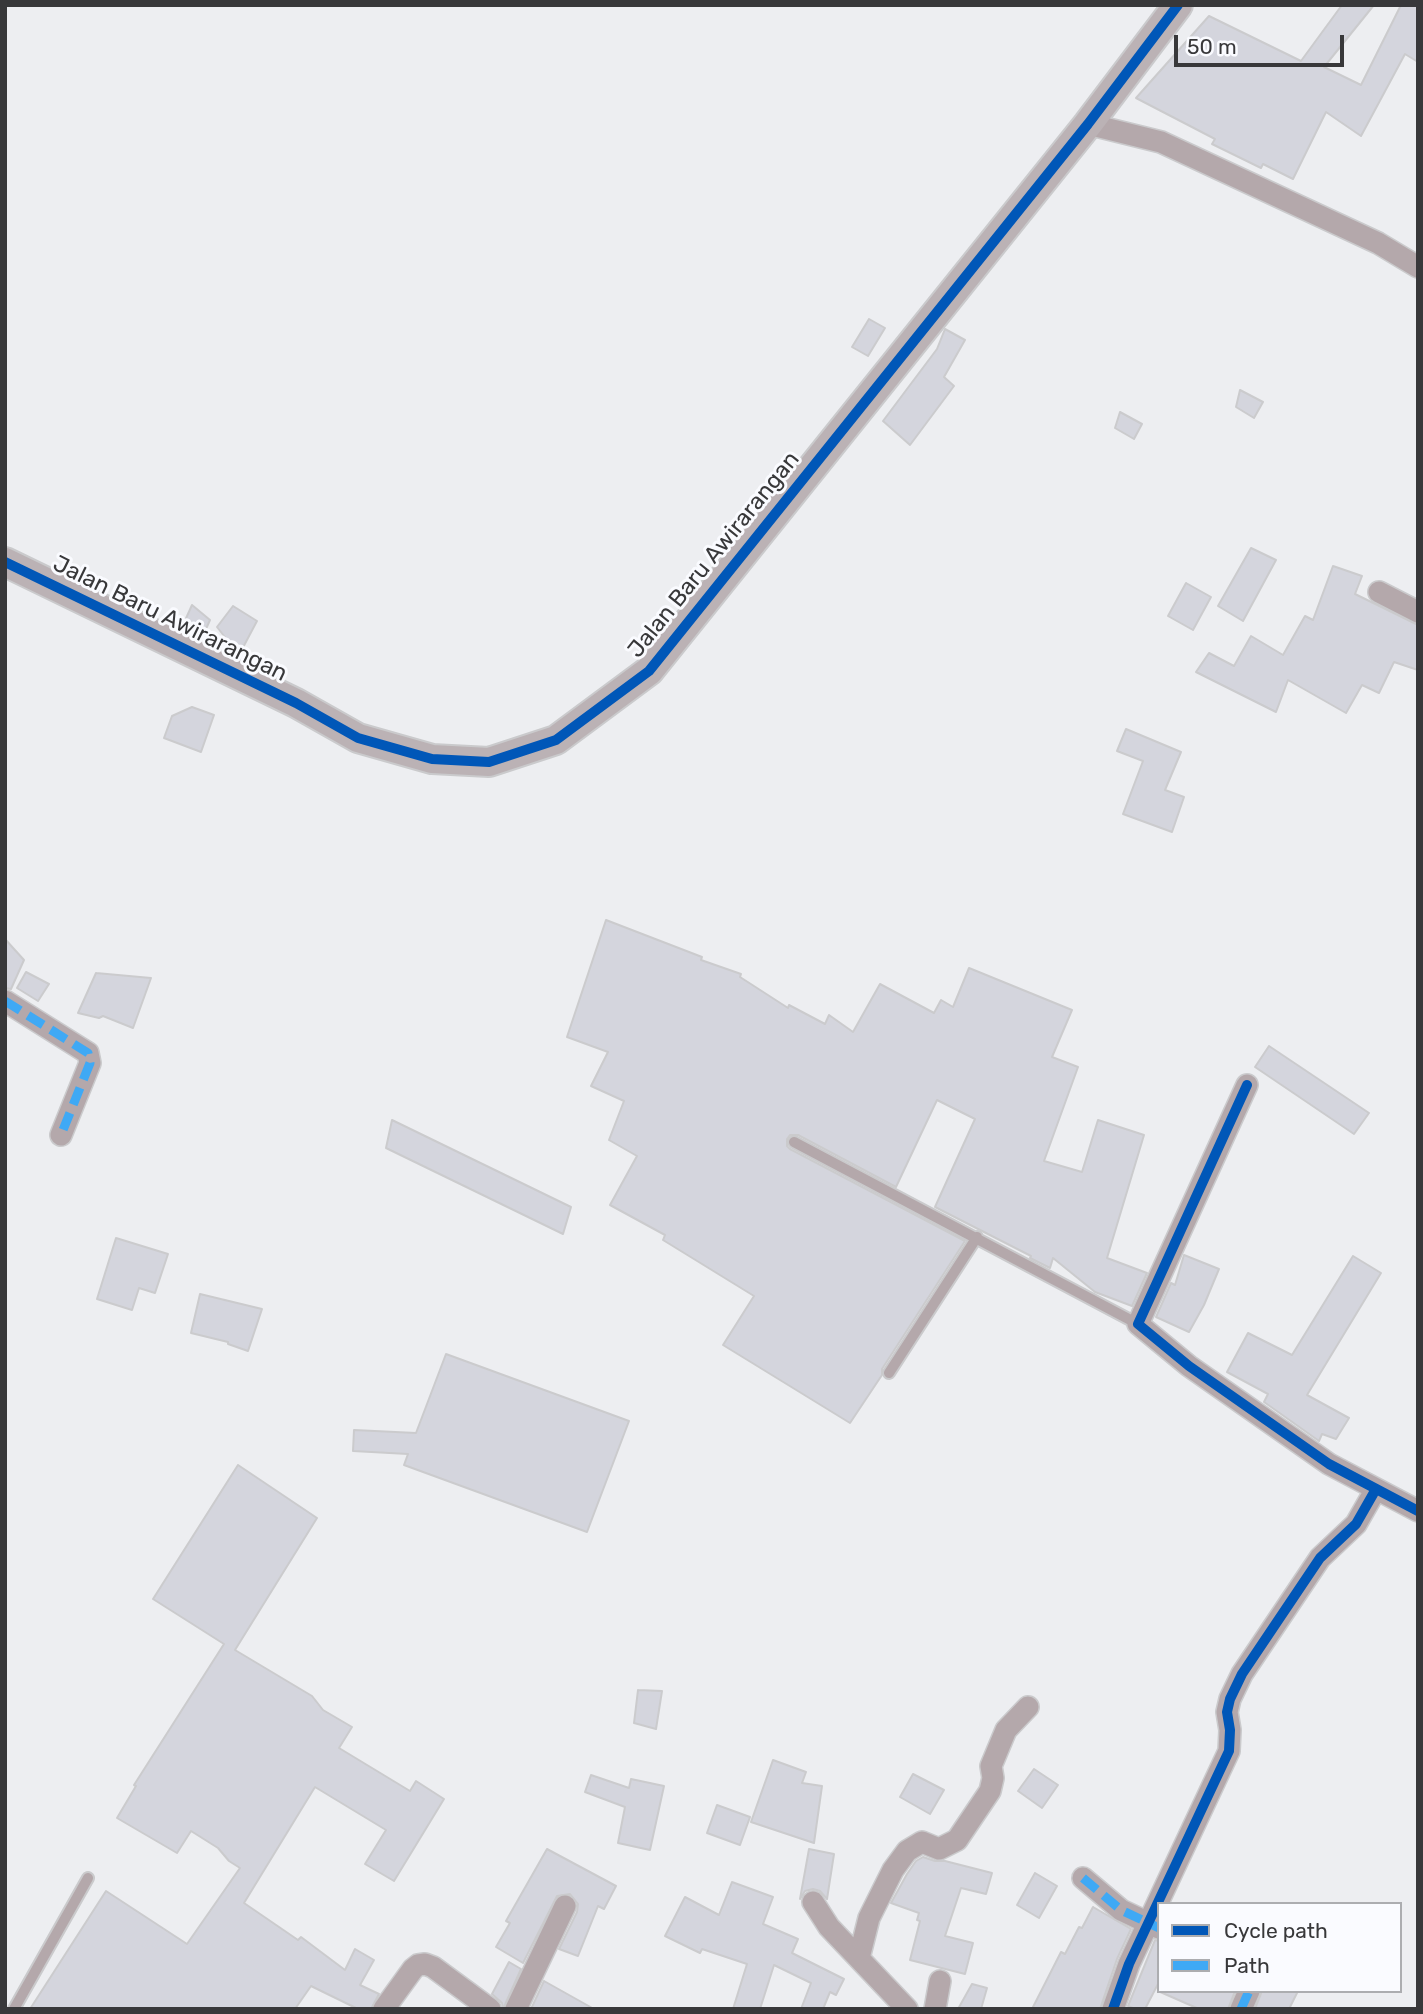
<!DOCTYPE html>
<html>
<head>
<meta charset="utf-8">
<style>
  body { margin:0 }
  #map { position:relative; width:1423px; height:2014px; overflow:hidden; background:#edeef1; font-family:Rubik,sans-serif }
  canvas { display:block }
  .frame { position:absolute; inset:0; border:7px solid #38383a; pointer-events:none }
  .legend { position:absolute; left:1157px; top:1902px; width:245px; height:91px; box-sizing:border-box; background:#fafbff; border:2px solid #acadb0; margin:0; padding:9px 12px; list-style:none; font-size:21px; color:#38383a }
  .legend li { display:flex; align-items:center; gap:14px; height:35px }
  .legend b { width:35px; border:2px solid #acadb0 }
  .scale { position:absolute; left:1174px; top:35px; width:170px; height:32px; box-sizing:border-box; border:4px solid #38383a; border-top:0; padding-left:9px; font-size:21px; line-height:24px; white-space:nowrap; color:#38383a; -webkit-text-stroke:5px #fafbff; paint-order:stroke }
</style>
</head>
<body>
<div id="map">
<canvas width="1423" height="2014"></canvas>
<div class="frame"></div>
<ul class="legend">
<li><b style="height:9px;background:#0057b8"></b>Cycle path</li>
<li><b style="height:9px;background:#3fa9f5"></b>Path</li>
</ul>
<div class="scale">50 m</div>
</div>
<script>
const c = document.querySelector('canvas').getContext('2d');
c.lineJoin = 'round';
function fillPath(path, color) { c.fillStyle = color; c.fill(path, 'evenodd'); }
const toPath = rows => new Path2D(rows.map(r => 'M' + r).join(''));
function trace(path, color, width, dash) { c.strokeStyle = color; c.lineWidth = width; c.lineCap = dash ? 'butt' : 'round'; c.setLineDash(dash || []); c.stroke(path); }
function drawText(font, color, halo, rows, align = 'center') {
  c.font = font + ' Rubik,sans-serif'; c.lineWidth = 6; c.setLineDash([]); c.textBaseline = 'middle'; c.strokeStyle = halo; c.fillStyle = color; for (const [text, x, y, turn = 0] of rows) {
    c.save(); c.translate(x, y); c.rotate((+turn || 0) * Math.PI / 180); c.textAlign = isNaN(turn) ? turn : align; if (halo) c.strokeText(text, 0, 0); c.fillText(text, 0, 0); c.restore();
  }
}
const building = toPath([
  [1342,5,1374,5,1324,67,1361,85,1401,5,1418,5,1418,62,1405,54,1361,136,1326,112,1293,179,1263,164,1261,168,1212,144,1215,139,1136,98,1209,16,1301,61,1342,5],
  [869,319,885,328,868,356,852,347,869,319],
  [945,329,965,340,944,377,954,386,910,445,883,421,937,349,945,329],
  [1240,390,1263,402,1254,418,1236,407,1240,390],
  [1120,412,1142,424,1134,439,1115,428,1120,412],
  [1251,548,1276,560,1243,621,1218,606,1251,548],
  [1333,566,1362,576,1355,594,1418,625,1418,670,1394,662,1379,693,1362,685,1346,713,1288,680,1276,712,1196,672,1209,653,1234,666,1251,636,1283,655,1305,616,1313,620,1333,566],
  [1186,583,1211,597,1193,630,1168,616,1186,583],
  [192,605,210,620,202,638,183,625,192,605],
  [233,606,257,621,239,655,217,627,233,606],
  [192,707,214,715,201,752,164,738,172,716,192,707],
  [1126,729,1181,752,1165,790,1184,797,1172,832,1123,814,1143,761,1117,751,1126,729],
  [606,920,702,957,701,960,741,974,740,977,788,1008,789,1005,825,1024,829,1015,853,1032,880,984,934,1013,941,1000,953,1007,969,968,1072,1010,1052,1057,1078,1067,1044,1161,1082,1172,1098,1120,1144,1135,1107,1258,1147,1273,1132,1306,1095,1292,1053,1258,1050,1268,1030,1258,1031,1256,935,1207,975,1119,937,1100,896,1187,798,1135,790,1135,787,1139,787,1146,790,1149,965,1241,882,1369,882,1375,850,1423,723,1345,754,1296,663,1240,665,1235,610,1205,637,1156,609,1140,624,1101,591,1086,608,1052,567,1037,606,920],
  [5,939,24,960,11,989,5,988,5,939],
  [26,972,49,984,38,1001,17,988,26,972],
  [96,973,151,978,133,1028,103,1016,99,1018,78,1013,96,973],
  [1269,1046,1369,1113,1354,1134,1255,1067,1269,1046],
  [392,1120,571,1207,563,1234,386,1148,392,1120],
  [116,1238,168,1254,155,1293,139,1288,132,1310,97,1299,116,1238],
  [1184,1255,1219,1269,1204,1305,1189,1332,1156,1317,1171,1283,1175,1285,1184,1255],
  [1353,1256,1381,1273,1307,1395,1349,1418,1336,1439,1322,1434,1319,1441,1264,1402,1268,1394,1227,1372,1248,1333,1292,1355,1353,1256],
  [200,1294,262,1309,248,1351,228,1344,228,1342,191,1333,200,1294],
  [446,1354,629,1421,587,1532,404,1465,408,1454,353,1451,354,1430,416,1433,446,1354],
  [238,1465,317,1518,235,1650,312,1696,323,1710,352,1727,339,1748,410,1791,416,1781,444,1799,394,1881,365,1864,386,1830,315,1787,244,1903,298,1940,301,1937,345,1970,355,1949,374,1960,360,1985,379,1994,371,2009,358,2009,311,1986,295,2009,30,2009,106,1891,187,1944,240,1868,229,1861,218,1848,191,1831,177,1853,117,1818,136,1786,134,1785,224,1644,153,1599,238,1465],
  [638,1690,662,1691,656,1729,634,1723,638,1690],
  [773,1760,806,1772,802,1783,822,1786,814,1843,751,1822,773,1760],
  [1034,1769,1058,1785,1042,1808,1018,1791,1034,1769],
  [913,1774,944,1790,930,1814,900,1797,913,1774],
  [591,1775,629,1788,631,1779,664,1786,650,1850,618,1843,625,1807,585,1792,591,1775],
  [717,1805,750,1817,740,1845,707,1833,717,1805],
  [547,1849,616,1886,604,1909,598,1906,578,1956,559,1949,577,1912,578,1904,570,1894,557,1896,523,1963,496,1947,510,1923,506,1921,547,1849],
  [809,1849,834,1854,827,1899,820,1891,813,1889,805,1891,800,1899,809,1849],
  [923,1857,935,1861,945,1861,992,1873,986,1894,961,1888,945,1936,973,1943,965,1974,910,1960,920,1921,917,1920,919,1913,891,1903,907,1874,916,1861,923,1857],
  [1035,1873,1057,1886,1039,1918,1017,1905,1035,1873],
  [732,1882,773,1897,763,1924,798,1939,792,1953,844,1979,836,1995,830,1992,823,2009,801,2009,811,1983,774,1965,760,2009,733,2009,747,1964,702,1949,700,1953,665,1936,685,1897,719,1915,732,1882],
  [1093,1907,1131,1929,1117,1959,1100,2009,1032,2009,1061,1952,1065,1954,1079,1927,1082,1928,1093,1907],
  [1155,1940,1159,1941,1159,1982,1145,2009,1135,2009,1128,2006,1155,1940],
  [509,1962,521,1969,503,2009,502,2003,492,1994,509,1962],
  [544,1981,594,2009,531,2009,544,1981],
  [972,1984,987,1988,981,2009,958,2009,972,1984],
  [1158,1991,1235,1991,1228,2009,1199,2009,1158,1991],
  [1262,1991,1298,1991,1289,2009,1255,2009,1262,1991]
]);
fillPath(building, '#d4d5dd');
trace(building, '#cbcbcd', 2);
const lane = toPath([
  [794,1142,1138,1324],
  [889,1373,977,1237],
  [14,2009,88,1878]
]);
const street = toPath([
  [1088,124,1161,142,1378,243,1418,267],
  [1379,592,1418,612],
  [5,1001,88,1053,90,1063,61,1135],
  [1247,1085,1138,1324,1189,1366,1329,1464,1418,1511],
  [1083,1878,1121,1910,1159,1928],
  [813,1902,829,1927,907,2009],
  [859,1958,869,1918,893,1870,907,1851,922,1842,939,1849,957,1840,990,1791,993,1778,991,1766,1006,1730,1028,1707],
  [384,2009,413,1969,418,1965,425,1964,433,1967,490,2009],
  [516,2009,565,1906],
  [935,2009,940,1981],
  [1113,2009,1129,1964,1229,1751,1230,1730,1227,1712,1230,1699,1242,1674,1320,1558,1356,1524,1376,1489],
  [1241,2009,1249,1991]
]);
const secondary = toPath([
  [5,562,296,703,358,738,432,759,489,762,556,740,649,671,1088,124,1178,5]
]);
trace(lane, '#cacacc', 14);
trace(street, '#cacacc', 24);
trace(secondary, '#cacacc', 32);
trace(lane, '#b4a8ab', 10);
trace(street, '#b4a8ab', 21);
trace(secondary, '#bbb2b5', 28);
trace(toPath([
  [5,1001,88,1053,90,1063,61,1135],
  [1083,1878,1121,1910,1159,1928],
  [1241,2009,1249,1991]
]), '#3fa9f5', 9, [18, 9]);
trace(toPath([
  [5,562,296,703,358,738,432,759,489,762,556,740,649,671,1088,124,1178,5],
  [1247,1085,1138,1324,1189,1366,1329,1464,1418,1511],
  [1113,2009,1129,1964,1229,1751,1230,1730,1227,1712,1230,1699,1242,1674,1320,1558,1356,1524,1376,1489]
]), '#0057b8', 10);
drawText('23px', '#38383a', '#fafbff', [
  ["Jalan Baru Awirarangan",714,555,-51],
  ["Jalan Baru Awirarangan",170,619,26]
]);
</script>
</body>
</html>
